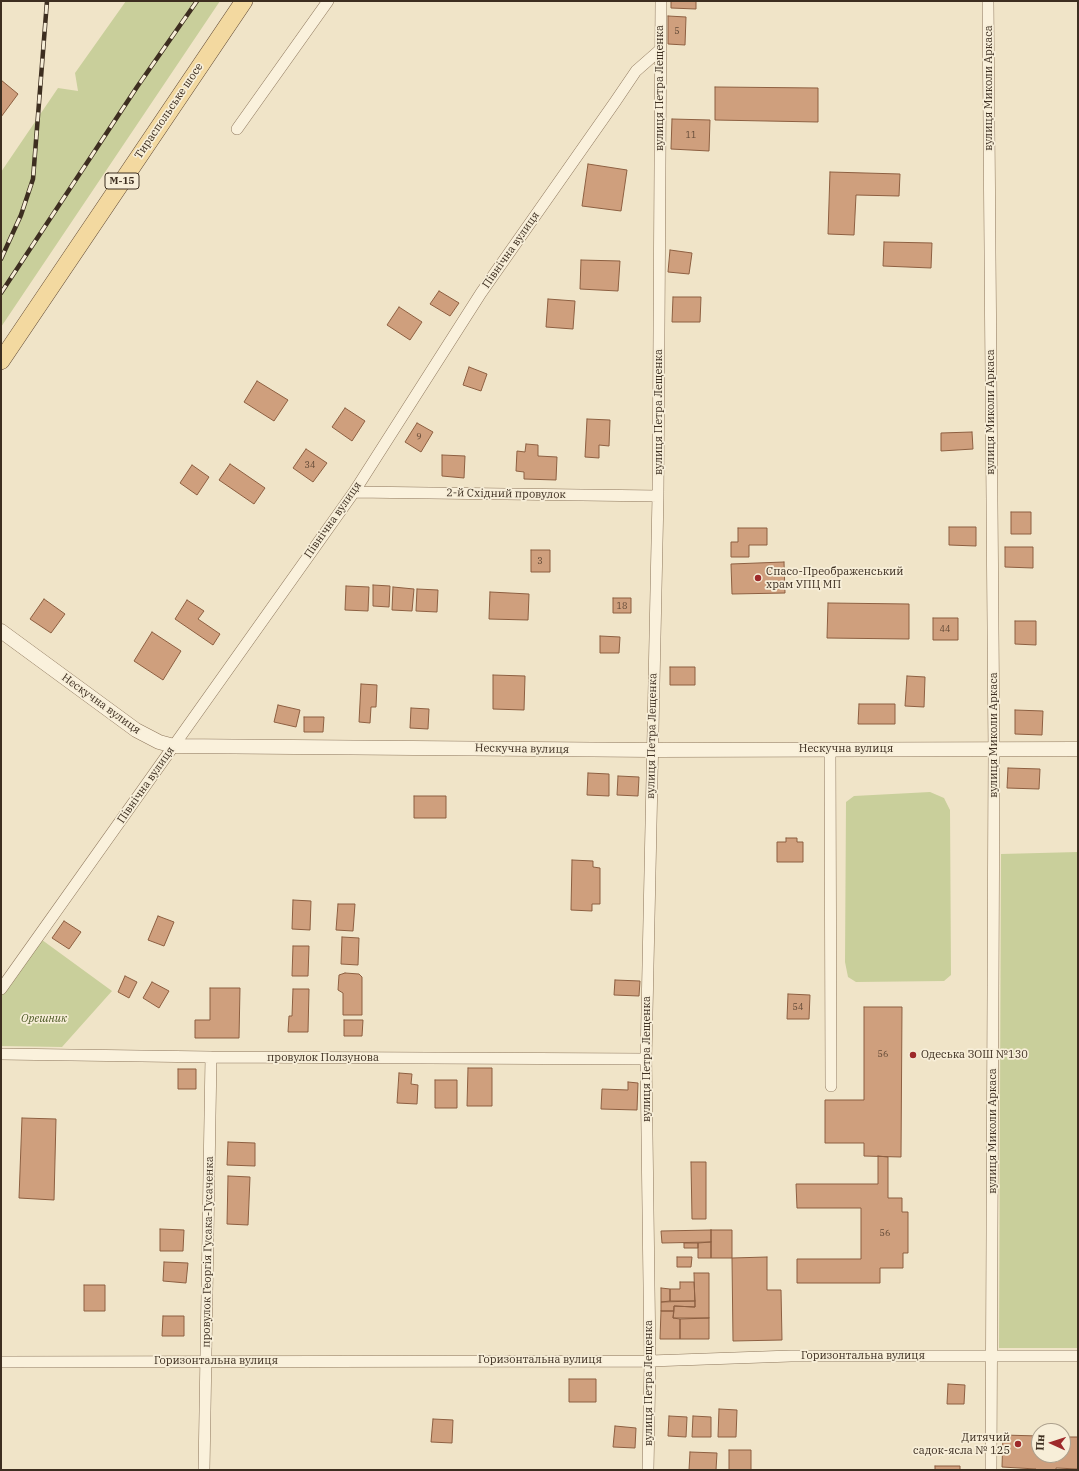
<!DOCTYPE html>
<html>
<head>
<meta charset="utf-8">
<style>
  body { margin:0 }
  #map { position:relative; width:1079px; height:1471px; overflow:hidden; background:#f0e4c8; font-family:"IBM Plex Serif",serif }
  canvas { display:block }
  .frame { position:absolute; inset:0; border:2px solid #3d2e20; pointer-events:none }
  .north { position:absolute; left:1031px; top:1423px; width:40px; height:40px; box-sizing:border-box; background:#f7eed8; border:1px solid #ada18e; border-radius:50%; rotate:273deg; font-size:11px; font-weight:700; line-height:16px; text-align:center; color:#3d2e20 }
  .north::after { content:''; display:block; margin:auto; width:14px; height:18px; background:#9e2a2b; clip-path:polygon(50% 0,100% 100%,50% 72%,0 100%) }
</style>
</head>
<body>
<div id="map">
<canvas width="1079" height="1471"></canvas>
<div class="frame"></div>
<div class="north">Пн</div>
</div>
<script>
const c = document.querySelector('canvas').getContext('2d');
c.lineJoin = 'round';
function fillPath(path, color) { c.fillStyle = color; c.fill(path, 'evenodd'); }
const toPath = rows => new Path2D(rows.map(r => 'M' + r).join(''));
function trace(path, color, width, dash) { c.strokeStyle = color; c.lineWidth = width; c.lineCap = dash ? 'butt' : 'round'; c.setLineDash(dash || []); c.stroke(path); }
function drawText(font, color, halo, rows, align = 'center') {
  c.font = font + ' "IBM Plex Serif",serif'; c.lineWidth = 3.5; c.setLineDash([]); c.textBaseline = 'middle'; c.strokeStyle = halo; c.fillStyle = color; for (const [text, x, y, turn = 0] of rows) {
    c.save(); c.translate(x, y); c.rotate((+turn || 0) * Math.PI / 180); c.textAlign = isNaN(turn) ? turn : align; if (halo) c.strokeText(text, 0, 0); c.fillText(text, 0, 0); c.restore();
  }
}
fillPath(toPath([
  [126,1,220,1,1,327,1,172,58,88,78,91,75,73],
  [930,792,944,798,950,810,951,975,944,981,856,982,848,977,845,962,846,802,854,796],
  [1078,852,1078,1348,999,1348,1001,854],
  [38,937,112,991,62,1047,1,1046,1,989]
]), '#c9cf9b');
const building = toPath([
  [671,1,696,1,696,9,671,8,671,1],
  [668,16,686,17,685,45,668,44,668,16],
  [1,80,18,94,1,117,1,80],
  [715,87,818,88,818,122,715,120,715,87],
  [672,119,710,120,709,151,671,149,672,119],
  [588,164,627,170,621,211,582,206,588,164],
  [830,172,900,174,899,196,856,195,854,235,828,234,830,172],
  [884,242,932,243,931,268,883,266,884,242],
  [670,250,692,253,689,274,668,272,670,250],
  [581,260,620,261,618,291,580,289,581,260],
  [439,291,459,303,450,316,430,304,439,291],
  [673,297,701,297,700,322,672,322,673,297],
  [548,299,575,301,573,329,546,327,548,299],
  [399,307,422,322,410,340,387,325,399,307],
  [469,367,487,374,481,391,463,385,469,367],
  [257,381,288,400,274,421,244,402,257,381],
  [345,408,365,421,352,441,332,427,345,408],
  [587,419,610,420,609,446,599,445,599,458,585,457,587,419],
  [417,423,433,432,421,452,405,442,417,423],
  [972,432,973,449,941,451,941,433,972,432],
  [526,444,538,445,538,456,557,457,556,480,524,479,524,472,516,471,517,451,525,452,526,444],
  [306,449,327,463,313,482,293,468,306,449],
  [442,455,465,456,464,478,442,476,442,455],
  [230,464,265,488,254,504,219,480,230,464],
  [192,465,209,477,197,495,180,483,192,465],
  [1011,512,1031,512,1031,534,1011,534,1011,512],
  [949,527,976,527,976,546,949,545,949,527],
  [738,528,767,528,767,545,749,545,749,557,731,557,731,542,738,542,738,528],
  [1005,547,1033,547,1033,568,1005,567,1005,547],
  [531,550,550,550,550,572,531,572,531,550],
  [784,562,785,593,732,594,731,564,784,562],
  [373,585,390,586,389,607,373,606,373,585],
  [346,586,369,587,368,611,345,610,346,586],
  [393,587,414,589,412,611,392,610,393,587],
  [417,589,438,590,437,612,416,611,417,589],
  [490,592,529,594,528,620,489,619,490,592],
  [613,598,631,598,631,613,613,613,613,598],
  [44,599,65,614,51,633,30,619,44,599],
  [187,600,204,611,198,619,220,634,213,645,175,619,187,600],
  [828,603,909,604,909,639,827,638,828,603],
  [933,618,958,618,958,640,933,640,933,618],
  [1015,621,1036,621,1036,645,1015,644,1015,621],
  [152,632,181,651,163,680,134,661,152,632],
  [600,636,620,637,619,653,600,653,600,636],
  [670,667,695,667,695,685,670,685,670,667],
  [493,675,525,676,524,710,493,709,493,675],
  [907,676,925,677,924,707,905,706,907,676],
  [361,684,377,685,376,707,371,707,370,723,359,722,361,684],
  [859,704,895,704,895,724,858,724,859,704],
  [278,705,300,710,296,727,274,722,278,705],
  [411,708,429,709,428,729,410,728,411,708],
  [1015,710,1043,711,1042,735,1015,734,1015,710],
  [304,717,324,717,323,732,304,732,304,717],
  [1008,768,1040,769,1039,789,1007,788,1008,768],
  [588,773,609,774,609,796,587,795,588,773],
  [618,776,639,777,638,796,617,795,618,776],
  [414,796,446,796,446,818,414,818,414,796],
  [786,838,797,838,797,842,803,842,803,862,777,862,777,842,786,842,786,838],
  [572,860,593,861,593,867,600,868,600,904,592,904,592,911,571,910,572,860],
  [293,900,311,901,310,930,292,929,293,900],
  [338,904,355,904,353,931,336,930,338,904],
  [158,916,174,922,164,946,148,940,158,916],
  [64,921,81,932,69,949,52,938,64,921],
  [342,937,359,938,358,965,341,964,342,937],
  [293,946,309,946,308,976,292,976,293,946],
  [345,973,359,974,362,977,362,1015,343,1015,343,993,338,990,339,975,345,973],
  [125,976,137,982,129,998,118,992,125,976],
  [615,980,640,981,639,996,614,995,615,980],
  [152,982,169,991,159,1008,143,998,152,982],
  [210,988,240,988,239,1038,195,1038,195,1020,210,1020,210,988],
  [293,989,309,989,308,1032,288,1032,289,1016,292,1016,293,989],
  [788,994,810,995,809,1019,787,1019,788,994],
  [864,1007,902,1007,901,1157,864,1156,864,1143,825,1143,825,1100,864,1100,864,1007],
  [344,1020,363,1020,362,1036,344,1036,344,1020],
  [468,1068,492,1068,492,1106,467,1106,468,1068],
  [178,1069,196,1069,196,1089,178,1089,178,1069],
  [399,1073,412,1074,411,1084,418,1085,417,1104,397,1103,399,1073],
  [435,1080,457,1080,457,1108,435,1108,435,1080],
  [628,1082,638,1083,637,1110,601,1109,602,1089,628,1090,628,1082],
  [22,1118,56,1119,54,1200,19,1198,22,1118],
  [228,1142,255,1143,255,1166,227,1165,228,1142],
  [878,1156,888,1157,888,1198,902,1198,902,1212,908,1212,908,1253,903,1253,903,1268,880,1268,880,1283,797,1283,797,1259,861,1259,861,1208,797,1208,796,1184,878,1184,878,1156],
  [691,1162,706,1162,706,1219,692,1219,691,1162],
  [228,1176,250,1177,248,1225,227,1224,228,1176],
  [160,1229,184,1230,183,1251,160,1251,160,1229],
  [711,1230,732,1230,732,1258,711,1258,711,1230],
  [711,1230,711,1242,662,1243,661,1231,711,1230],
  [711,1242,711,1258,698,1258,698,1243,711,1242],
  [684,1243,698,1243,698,1248,684,1248,684,1243],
  [677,1257,692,1257,691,1267,677,1267,677,1257],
  [767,1257,767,1290,781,1290,782,1340,733,1341,732,1258,767,1257],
  [164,1262,188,1263,186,1283,163,1281,164,1262],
  [694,1273,709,1273,709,1318,673,1318,674,1306,695,1307,694,1273],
  [680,1282,694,1282,695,1301,670,1301,670,1289,680,1289,680,1282],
  [84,1285,105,1285,105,1311,84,1311,84,1285],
  [661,1288,670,1289,670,1301,661,1302,661,1288],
  [695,1301,695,1307,674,1306,674,1311,661,1311,661,1302,695,1301],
  [661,1311,674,1311,673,1318,680,1319,680,1339,660,1339,661,1311],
  [163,1316,184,1316,184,1336,162,1336,163,1316],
  [709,1318,709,1339,680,1339,680,1319,709,1318],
  [569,1379,596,1379,596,1402,569,1402,569,1379],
  [948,1384,965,1385,964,1404,947,1404,948,1384],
  [719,1409,737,1410,736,1437,718,1437,719,1409],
  [669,1416,687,1417,686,1437,668,1436,669,1416],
  [693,1416,711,1417,711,1437,692,1437,693,1416],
  [433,1419,453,1420,452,1443,431,1442,433,1419],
  [615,1426,636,1428,635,1448,613,1447,615,1426],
  [1003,1435,1039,1436,1039,1455,1063,1455,1063,1437,1078,1437,1078,1469,1056,1468,1056,1470,1035,1470,1036,1469,1002,1467,1003,1435],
  [729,1450,751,1450,751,1470,729,1470,729,1450],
  [690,1452,717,1453,716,1470,689,1470,690,1452],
  [935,1466,960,1466,960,1470,935,1470,935,1466]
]);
fillPath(building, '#cf9f7d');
trace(building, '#8d5f41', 1);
const minor = toPath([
  [988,1,994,752,991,1470],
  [237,129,328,1],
  [354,492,658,496],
  [830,749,831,1086],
  [1,989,354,492,481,293,615,102,636,71,661,49],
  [1,1054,211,1057,646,1059],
  [1,1362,650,1361,791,1356,1078,1356],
  [204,1470,211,1057],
  [648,1470,650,1361,646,1059,658,496,661,1]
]);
const tertiary = toPath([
  [1,631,136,730,159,742,174,746,652,750,1078,749]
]);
const primary = toPath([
  [1,361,244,1]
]);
trace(minor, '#8d765c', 12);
trace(tertiary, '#8d765c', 15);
trace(primary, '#5b4430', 18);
trace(minor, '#faf1dc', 11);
trace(tertiary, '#faf1dc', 14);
trace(primary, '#f3d9a0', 17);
const rail = toPath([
  [1,259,21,215,33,179,47,1],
  [1,293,137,87,197,1]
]);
trace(rail, '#3d2e20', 4.5);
trace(rail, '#f7eed8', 3, [9]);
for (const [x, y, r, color] of [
  [758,578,4,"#9e2a2b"],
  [913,1055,4,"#9e2a2b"],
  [1018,1444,4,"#9e2a2b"]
]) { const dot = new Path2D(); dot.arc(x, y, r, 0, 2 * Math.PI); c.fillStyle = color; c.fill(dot); trace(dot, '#f7eed8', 1.5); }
drawText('9px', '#624a37', null, [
  ["5",677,31],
  ["11",691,135],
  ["9",419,437],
  ["34",310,465],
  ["3",540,561],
  ["18",622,606],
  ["44",945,629],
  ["54",798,1007],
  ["56",883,1054],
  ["56",885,1233]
]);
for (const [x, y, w] of [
  [122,181,34]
]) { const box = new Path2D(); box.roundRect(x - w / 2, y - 8, w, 16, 3); c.fillStyle = '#f7eed8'; c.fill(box); trace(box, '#3d2e20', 1); }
drawText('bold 10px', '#3d2e20', null, [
  ["М-15",122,181]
]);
drawText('11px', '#3d2e20', '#f7eed8', [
  ["вулиця Петра Лещенка",660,88,-90],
  ["вулиця Миколи Аркаса",989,88,-90],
  ["Тираспольське шосе",169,111,-56],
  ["Північна вулиця",511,250,-55],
  ["вулиця Петра Лещенка",659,412,-90],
  ["вулиця Миколи Аркаса",991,412,-90],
  ["2-й Східний провулок",506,494,1],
  ["Північна вулиця",333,520,-55],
  ["Нескучна вулиця",101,704,36],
  ["вулиця Миколи Аркаса",994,735,-90],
  ["вулиця Петра Лещенка",652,736,-89],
  ["Нескучна вулиця",522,749,1],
  ["Нескучна вулиця",846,749],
  ["Північна вулиця",146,785,-55],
  ["провулок Ползунова",323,1058],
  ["вулиця Петра Лещенка",647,1059,-90],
  ["вулиця Миколи Аркаса",993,1131,-90],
  ["провулок Георгія Гусака-Гусаченка",208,1252,-89],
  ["Горизонтальна вулиця",863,1356],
  ["Горизонтальна вулиця",540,1360],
  ["Горизонтальна вулиця",216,1361],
  ["вулиця Петра Лещенка",649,1383,-90]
]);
drawText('11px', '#3d2e20', '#f7eed8', [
  ["Спасо-Преображенський",766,572],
  ["храм УПЦ МП",766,585],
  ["Одеська ЗОШ №130",921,1055],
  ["Дитячий",1010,1438,"right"],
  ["садок-ясла № 125",1010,1451,"right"]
], 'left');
drawText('italic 11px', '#4d5a26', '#f7eed8', [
  ["Орешник",44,1019]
]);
</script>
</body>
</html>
